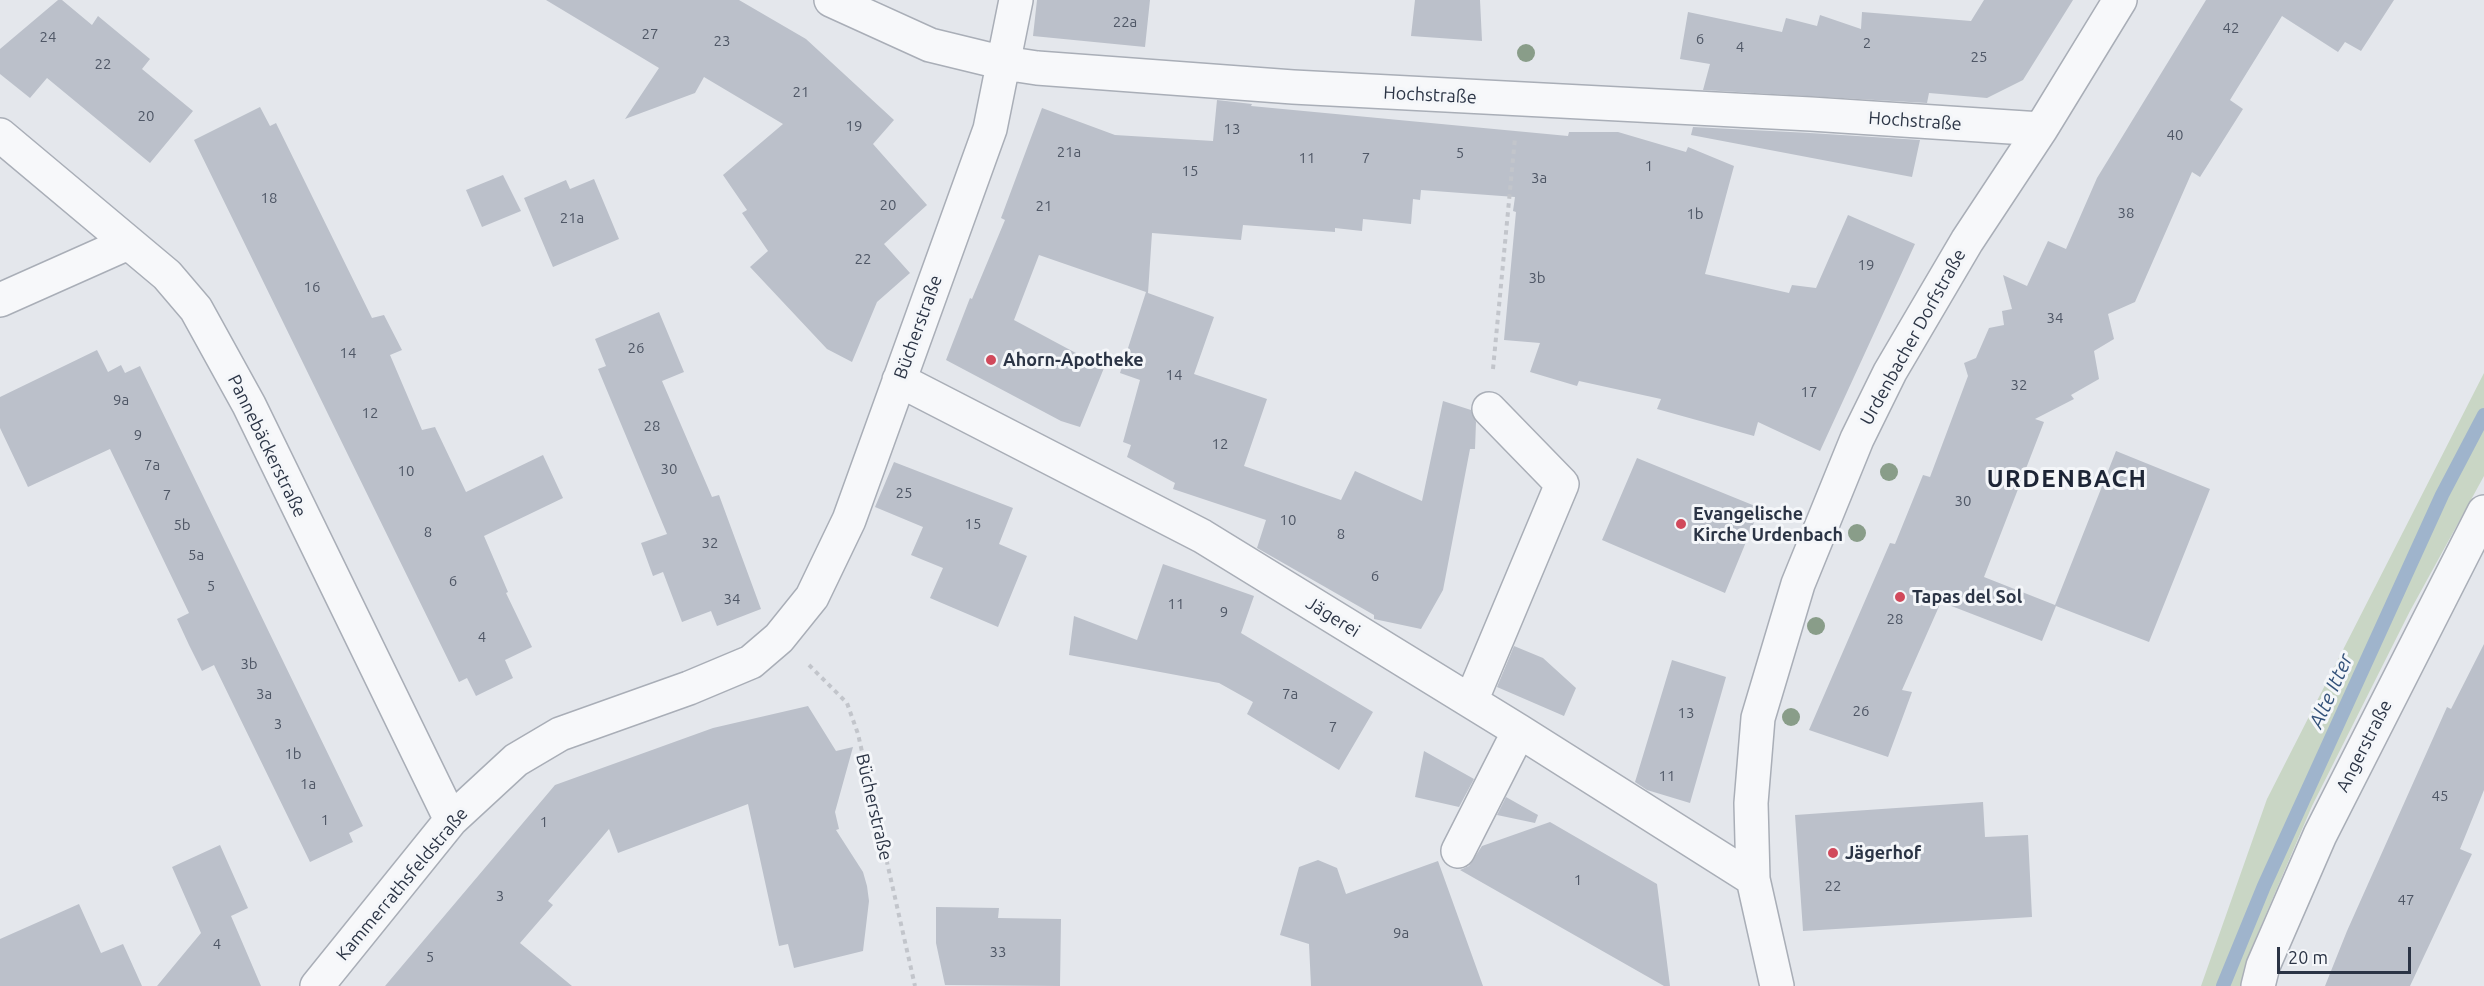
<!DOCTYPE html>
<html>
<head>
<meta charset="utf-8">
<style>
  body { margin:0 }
  #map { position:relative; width:2484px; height:986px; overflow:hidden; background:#e4e7ec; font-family:Ubuntu,sans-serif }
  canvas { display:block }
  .scale { position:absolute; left:2277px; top:947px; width:134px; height:27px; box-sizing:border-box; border:3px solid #2b3445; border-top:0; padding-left:8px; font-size:18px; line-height:21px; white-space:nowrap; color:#2b3445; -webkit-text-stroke:4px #f4f6f9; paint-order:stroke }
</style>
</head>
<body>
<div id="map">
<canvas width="2484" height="986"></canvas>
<div class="scale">20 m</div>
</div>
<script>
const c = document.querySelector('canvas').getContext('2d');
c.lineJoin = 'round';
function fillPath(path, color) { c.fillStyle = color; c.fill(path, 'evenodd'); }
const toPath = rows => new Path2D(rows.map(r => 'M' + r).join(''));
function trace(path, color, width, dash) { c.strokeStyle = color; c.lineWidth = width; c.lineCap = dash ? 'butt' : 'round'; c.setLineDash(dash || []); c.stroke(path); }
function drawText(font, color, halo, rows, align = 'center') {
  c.font = font + ' Ubuntu,sans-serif'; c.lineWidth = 6; c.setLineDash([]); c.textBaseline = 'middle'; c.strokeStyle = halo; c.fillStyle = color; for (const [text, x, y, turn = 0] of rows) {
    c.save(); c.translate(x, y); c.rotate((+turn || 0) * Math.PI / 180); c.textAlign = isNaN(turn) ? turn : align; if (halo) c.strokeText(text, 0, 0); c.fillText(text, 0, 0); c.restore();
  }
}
fillPath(toPath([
  [2484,373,2484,476,2410,611,2312,806,2252,947,2241,986,2201,986,2267,799]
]), '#c9d6c5');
trace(toPath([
  [2223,986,2264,886,2442,495,2484,415]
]), '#9fb4cc', 14);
fillPath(toPath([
  [58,0,62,0,92,25,98,16,150,59,142,69,193,111,150,163,47,78,30,98,0,74,0,49],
  [546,0,739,0,806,39,894,120,873,144,927,205,884,244,910,273,877,302,852,362,827,349,750,267,768,251,742,213,747,210,723,175,783,124,704,77,695,93,625,119,659,68],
  [1037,0,1150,0,1145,47,1033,36],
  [1415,0,1480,0,1482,41,1411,36],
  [1984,0,2073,0,2023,80,1987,98,1929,93,1927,103,1703,90,1710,64,1680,59,1688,12,1782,32,1786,18,1817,26,1820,15,1861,29,1862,12,1971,21],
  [2206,0,2394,0,2361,51,2345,42,2338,52,2282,16,2230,100,2243,109,2200,177,2192,172,2135,302,2108,314,2114,339,2094,351,2099,379,2071,395,2074,399,2035,419,2044,422,1984,577,2055,605,2116,451,2210,489,2149,642,2056,606,2042,641,1941,602,1902,690,1912,692,1888,757,1809,730,1890,543,1895,544,1923,475,1930,477,1968,376,1964,363,1976,358,1989,328,2004,325,2002,311,2012,309,2003,275,2027,286,2048,241,2066,249,2097,178],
  [1217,100,1252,104,1251,106,1568,136,1569,132,1618,132,1686,152,1688,147,1734,166,1705,274,1789,293,1792,285,1816,288,1848,215,1915,244,1820,451,1758,422,1754,436,1657,409,1661,399,1579,381,1577,386,1530,372,1540,343,1504,340,1516,212,1513,211,1515,197,1421,190,1420,200,1413,199,1411,224,1363,219,1362,231,1335,228,1335,232,1243,225,1241,240,1152,233,1148,293,1214,317,1194,374,1267,399,1244,466,1341,500,1355,471,1422,501,1443,401,1471,410,1476,422,1475,449,1470,449,1443,590,1421,629,1374,619,1374,615,1257,548,1266,520,1173,489,1175,483,1127,457,1131,445,1123,442,1140,380,1120,373,1146,292,1039,255,1014,320,1104,368,1080,427,1061,421,946,360,970,298,972,299,1005,220,1001,218,1042,108,1115,135,1213,141],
  [260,107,270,126,276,123,372,318,384,315,402,350,390,355,422,430,435,427,466,492,543,455,563,498,484,536,508,592,506,593,532,647,505,660,513,678,476,696,467,678,459,682,194,140],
  [1693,127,1810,133,1920,140,1912,177,1691,135],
  [503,175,521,211,482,227,466,190],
  [594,179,619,239,553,267,524,198,566,180,570,189],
  [659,312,684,372,662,381,712,497,719,495,761,609,717,626,711,611,682,622,663,572,653,576,641,543,667,534,598,369,606,366,595,339],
  [97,350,108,372,121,365,125,373,140,366,363,826,349,833,353,842,310,862,214,665,202,671,189,645,177,619,189,613,110,449,28,487,0,428,0,397],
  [1637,458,1760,508,1725,593,1602,540],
  [894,462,1013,508,999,544,1027,556,998,627,930,598,943,568,911,555,923,527,875,507],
  [1163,564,1254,596,1241,633,1373,712,1339,770,1247,714,1253,702,1219,683,1069,655,1074,616,1137,640],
  [2484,644,2484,790,2460,849,2472,854,2410,986,2325,986,2347,931,2447,707,2451,709],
  [1514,646,1543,658,1576,688,1564,716,1497,687],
  [1672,660,1726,677,1690,803,1647,790,1635,782],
  [808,706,836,751,853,747,835,812,839,829,836,830,863,872,867,886,869,901,863,951,794,968,788,944,779,946,748,804,618,853,609,829,548,901,553,905,520,943,572,986,385,986,555,785,713,728],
  [1424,751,1474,779,1459,807,1415,797],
  [1506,797,1538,815,1535,823,1497,815],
  [1983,802,1985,837,2028,835,2032,917,1803,931,1795,815],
  [1550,822,1657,884,1670,986,1664,986,1460,870,1469,866,1482,846],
  [220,845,248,908,231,916,261,986,157,986,201,933,172,867],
  [1318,860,1337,868,1346,894,1438,861,1483,986,1311,986,1309,944,1280,935,1299,867],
  [79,904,101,953,123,944,142,986,0,986,0,939],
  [936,907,999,908,998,918,1061,919,1060,986,945,985,936,943]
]), '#bbc0ca');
const minor = toPath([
  [831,0,930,45,1004,63,1037,68,1293,87,1811,114,2041,129],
  [0,135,167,275,196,309,249,405,451,820],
  [0,300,128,243],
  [899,380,1202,536,1519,731,1753,879],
  [1471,701,1562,484,1489,409],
  [1458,851,1519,731],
  [317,986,451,820,516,760,560,734,689,688,751,662,779,638,812,597,849,520,990,129,1016,0],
  [1777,986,1753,879,1751,803,1758,718,1798,584,1857,439,1890,372,1967,241,2041,129,2120,0],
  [2258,986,2263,966,2320,835,2484,512]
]);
trace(minor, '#a9aeb7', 36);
trace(toPath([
  [1493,369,1515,138],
  [809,665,847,703,858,734,915,986]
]), '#c2c5cb', 4, [4.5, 4.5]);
trace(minor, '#f7f8fa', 33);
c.fillStyle = '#899d89';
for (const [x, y] of [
  [1526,53],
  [1889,472],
  [1857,533],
  [1816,626],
  [1791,717]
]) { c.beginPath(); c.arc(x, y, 9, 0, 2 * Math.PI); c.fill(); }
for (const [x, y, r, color] of [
  [991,360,6,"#d1495b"],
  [1681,524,6,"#d1495b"],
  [1900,597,6,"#d1495b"],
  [1833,853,6,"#d1495b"]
]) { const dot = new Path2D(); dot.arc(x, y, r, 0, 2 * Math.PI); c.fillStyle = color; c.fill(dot); trace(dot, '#f4f6f9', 2); }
drawText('15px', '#4f5766', null, [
  ["22a",1125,22],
  ["42",2231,28],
  ["27",650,34],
  ["24",48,37],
  ["6",1700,39],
  ["23",722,41],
  ["2",1867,43],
  ["4",1740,47],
  ["25",1979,57],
  ["22",103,64],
  ["21",801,92],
  ["20",146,116],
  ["19",854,126],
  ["13",1232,129],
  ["40",2175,135],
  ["21a",1069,152],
  ["5",1460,153],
  ["11",1307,158],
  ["7",1366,158],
  ["1",1649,166],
  ["15",1190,171],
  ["3a",1539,178],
  ["18",269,198],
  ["20",888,205],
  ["21",1044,206],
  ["38",2126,213],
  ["1b",1695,214],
  ["21a",572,218],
  ["22",863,259],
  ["19",1866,265],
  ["3b",1537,278],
  ["16",312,287],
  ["34",2055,318],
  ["26",636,348],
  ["14",348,353],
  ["14",1174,375],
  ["32",2019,385],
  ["17",1809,392],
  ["9a",121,400],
  ["12",370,413],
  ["28",652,426],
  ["9",138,435],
  ["12",1220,444],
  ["7a",152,465],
  ["30",669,469],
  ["10",406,471],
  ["25",904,493],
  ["7",167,495],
  ["30",1963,501],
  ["10",1288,520],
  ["15",973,524],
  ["5b",182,525],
  ["8",428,532],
  ["8",1341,534],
  ["32",710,543],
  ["5a",196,555],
  ["6",1375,576],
  ["6",453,581],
  ["5",211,586],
  ["34",732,599],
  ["11",1176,604],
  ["9",1224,612],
  ["28",1895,619],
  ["4",482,637],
  ["3b",249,664],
  ["3a",264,694],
  ["7a",1290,694],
  ["26",1861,711],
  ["13",1686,713],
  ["3",278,724],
  ["7",1333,727],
  ["1b",293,754],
  ["11",1667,776],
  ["1a",308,784],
  ["45",2440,796],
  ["1",325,820],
  ["1",544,822],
  ["1",1578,880],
  ["22",1833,886],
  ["3",500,896],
  ["47",2406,900],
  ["9a",1401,933],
  ["4",217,944],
  ["33",998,952],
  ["5",430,957]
]);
drawText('18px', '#2b3445', '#f4f6f9', [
  ["Hochstraße",1430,95,3],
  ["Hochstraße",1915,121,4],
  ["Bücherstraße",918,327,-70],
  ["Urdenbacher Dorfstraße",1913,337,-61],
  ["Pannebäckerstraße",267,446,64],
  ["Jägerei",1333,617,32],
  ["Angerstraße",2364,746,-63],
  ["Bücherstraße",874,807,77],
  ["Kammerrathsfeldstraße",402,884,-50]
]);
drawText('bold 18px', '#2b3445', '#f4f6f9', [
  ["Ahorn-Apotheke",1003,360],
  ["Evangelische",1693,514],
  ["Kirche Urdenbach",1693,535],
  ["Tapas del Sol",1912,597],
  ["Jägerhof",1845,853]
], 'left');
drawText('italic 20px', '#34527a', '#f4f6f9', [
  ["Alte Itter",2331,691,-66]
]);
c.letterSpacing = '1.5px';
drawText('bold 24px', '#1d2536', '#f4f6f9', [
  ["URDENBACH",2067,479]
]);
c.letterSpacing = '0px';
</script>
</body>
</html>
